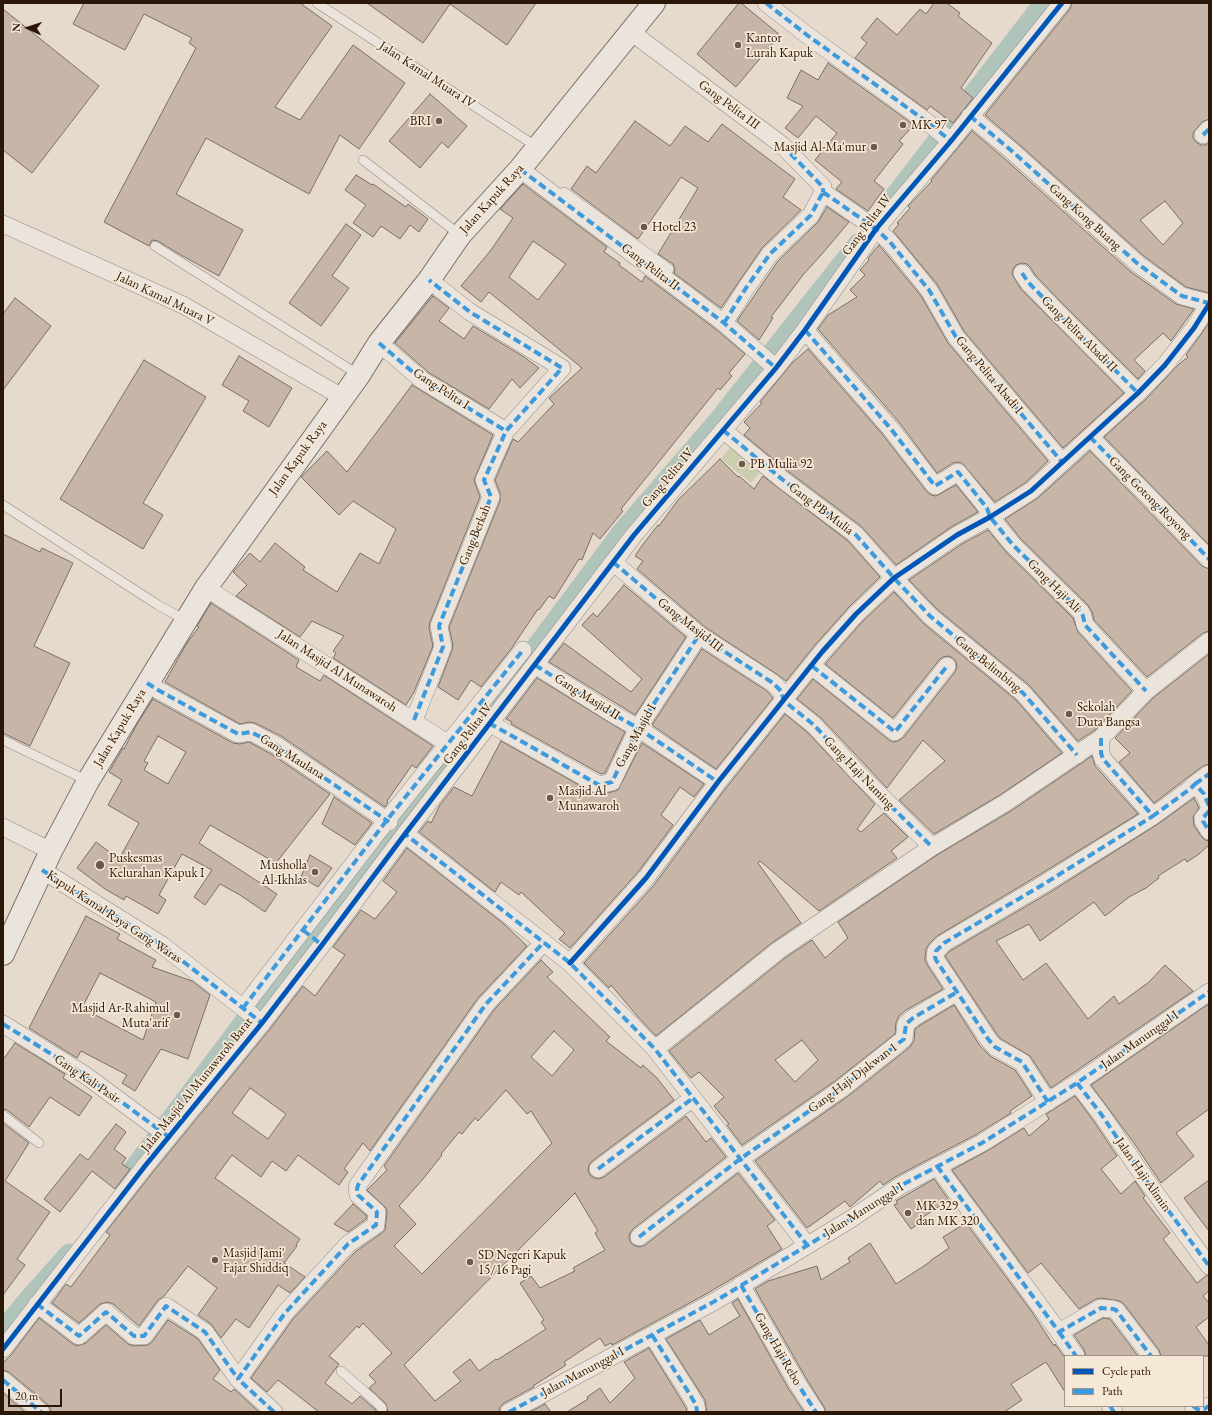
<!DOCTYPE html>
<html>
<head>
<meta charset="utf-8">
<style>
  body { margin:0 }
  #map { position:relative; width:1212px; height:1415px; overflow:hidden; background:#e5dacb; font-family:"EB Garamond",serif }
  canvas { display:block }
  .frame { position:absolute; inset:0; border:4px solid #2b1707; pointer-events:none }
  .legend { position:absolute; left:1064px; top:1355px; width:140px; height:52px; box-sizing:border-box; background:#f5e8d6; border:1px solid #a49483; margin:0; padding:5px 7px; list-style:none; font-size:12px; color:#2b1707 }
  .legend li { display:flex; align-items:center; gap:8px; height:20px }
  .legend b { width:20px; border:1px solid #a49483 }
  .north { position:absolute; left:8px; top:8px; width:40px; height:40px; -webkit-text-stroke:3px #f5e8d6; paint-order:stroke; rotate:273deg; font-size:11px; font-weight:700; line-height:16px; text-align:center; color:#2b1707 }
  .north::after { content:''; display:block; margin:auto; width:14px; height:18px; background:#2b1707; clip-path:polygon(50% 0,100% 100%,50% 72%,0 100%) }
  .scale { position:absolute; left:8px; top:1389px; width:54px; height:18px; box-sizing:border-box; border:2px solid #2b1707; border-top:0; padding-left:5px; font-size:12px; line-height:14px; white-space:nowrap; color:#2b1707; -webkit-text-stroke:3px #f5e8d6; paint-order:stroke }
</style>
</head>
<body>
<div id="map">
<canvas width="1212" height="1415"></canvas>
<div class="frame"></div>
<ul class="legend">
<li><b style="height:5px;background:#0057b8"></b>Cycle path</li>
<li><b style="height:5px;background:#3d9add"></b>Path</li>
</ul>
<div class="north">N</div>
<div class="scale">20 m</div>
</div>
<script>
const c = document.querySelector('canvas').getContext('2d');
c.lineJoin = 'round';
function fillPath(path, color) { c.fillStyle = color; c.fill(path, 'evenodd'); }
const toPath = rows => new Path2D(rows.map(r => 'M' + r).join(''));
function trace(path, color, width, dash) { c.strokeStyle = color; c.lineWidth = width; c.lineCap = dash ? 'butt' : 'round'; c.setLineDash(dash || []); c.stroke(path); }
function drawText(font, color, halo, rows, align = 'center') {
  c.font = font + ' "EB Garamond",serif'; c.lineWidth = 3.5; c.setLineDash([]); c.textBaseline = 'middle'; c.strokeStyle = halo; c.fillStyle = color; for (const [text, x, y, turn = 0] of rows) {
    c.save(); c.translate(x, y); c.rotate((+turn || 0) * Math.PI / 180); c.textAlign = isNaN(turn) ? turn : align; if (halo) c.strokeText(text, 0, 0); c.fillText(text, 0, 0); c.restore();
  }
}
fillPath(toPath([
  [733,444,763,469,751,483,721,459]
]), '#cacdae');
trace(toPath([
  [890,201,1043,3],
  [126,1178,272,984,451,760,622,531,718,420,858,243],
  [3,1330,28,1299,69,1253]
]), '#b0c4bc', 19);
const building = toPath([
  [84,3,300,3,332,26,275,107,300,120,353,45,405,83,359,149,340,135,309,194,206,138,176,194,243,230,219,276,179,254,158,241,152,240,149,246,104,222,196,48,189,43,192,38,144,14,125,50,73,24,84,3],
  [367,3,536,3,507,45,450,4,423,43,367,3],
  [739,3,741,3,780,35,736,87,697,54,739,3],
  [934,3,947,3,960,13,958,16,992,43,961,88,973,98,953,123,930,106,927,110,855,58,867,43,861,38,877,18,897,35,920,9,926,14,934,3],
  [1072,3,1209,3,1209,119,1202,122,1193,133,1193,138,1196,142,1201,145,1205,145,1209,143,1209,293,1186,287,1144,256,1020,145,985,115,1070,9,1072,3],
  [1165,201,1183,223,1163,245,1140,220,1165,201],
  [3,9,99,86,32,173,3,150,3,9],
  [828,63,914,125,899,141,903,144,874,181,884,189,868,211,836,189,842,182,815,160,837,133,816,116,798,138,785,128,803,106,787,98,801,70,818,80,828,63],
  [430,94,467,126,448,148,442,142,420,168,389,141,430,94],
  [635,121,670,146,685,126,708,142,722,124,795,179,783,197,801,210,762,248,721,308,674,273,675,269,673,264,658,254,698,188,681,177,638,239,571,189,587,166,596,173,635,121],
  [972,131,1006,160,1131,272,1176,304,1194,309,1171,341,1163,333,1134,360,1145,371,1138,379,1063,304,1036,276,1030,267,1027,264,1022,263,1016,265,1013,269,1012,274,1021,289,1124,393,1063,448,964,331,937,284,893,231,899,224,897,223,910,208,908,206,932,181,931,180,972,131],
  [356,175,372,185,373,184,406,207,408,204,428,219,419,232,410,225,400,239,381,226,373,237,353,223,366,205,345,190,356,175],
  [523,184,607,247,604,252,620,263,619,265,642,282,645,276,718,331,745,354,729,373,732,376,720,390,718,388,621,509,623,511,600,539,593,533,582,560,579,559,554,599,549,596,539,610,538,609,511,649,481,687,471,680,458,700,438,687,452,650,453,645,449,627,500,501,500,493,495,480,513,439,518,442,554,404,549,398,582,368,489,292,481,302,461,286,491,250,513,218,500,209,523,184],
  [533,241,566,264,538,300,509,277,533,241],
  [827,207,849,222,821,255,803,275,771,317,773,318,759,340,737,321,778,261,818,222,827,207],
  [346,224,361,235,332,276,349,288,321,326,289,303,346,224],
  [879,245,921,296,948,343,1048,461,1025,483,995,502,962,463,958,462,953,463,937,473,899,422,818,329,828,315,857,297,850,290,865,275,860,270,869,260,868,258,879,245],
  [433,296,449,308,439,321,464,339,473,326,524,357,539,368,520,388,512,379,489,409,428,372,395,343,433,296],
  [15,298,51,326,3,390,3,314,15,298],
  [1209,323,1209,545,1104,437,1145,400,1178,365,1188,357,1186,355,1209,323],
  [808,349,883,435,927,492,931,495,936,496,956,485,978,512,951,527,896,565,861,526,789,472,744,435,750,428,744,422,762,403,760,402,793,362,808,349],
  [239,356,292,388,269,427,243,411,249,401,222,385,239,356],
  [144,360,206,397,143,503,163,515,143,549,60,499,144,360],
  [412,385,493,435,474,480,480,497,430,622,429,628,433,646,414,692,406,705,333,658,336,653,333,651,344,636,312,621,300,637,236,596,247,585,233,572,250,553,260,562,275,543,305,567,303,570,337,592,360,553,379,564,396,529,353,501,339,515,301,477,327,451,347,472,412,385],
  [1090,451,1202,566,1209,569,1209,631,1203,633,1147,677,1094,620,1092,612,1088,605,1020,538,1005,519,1038,498,1090,451],
  [720,459,738,477,739,476,754,489,763,476,848,541,880,577,849,607,815,645,786,681,778,675,705,627,637,569,643,561,635,556,641,547,658,525,659,526,678,500,720,459],
  [988,530,1006,552,1073,618,1078,632,1132,691,1095,730,1078,741,1029,685,937,609,909,580,962,544,988,530],
  [3,534,40,552,42,548,73,563,34,646,70,663,30,746,3,733,3,534],
  [624,585,686,637,635,715,549,662,564,643,631,692,642,679,582,625,593,613,597,617,624,585],
  [894,592,924,624,1016,700,1062,753,1000,795,934,834,899,800,945,761,923,740,887,788,821,718,797,699,813,679,889,740,893,742,898,741,903,738,955,672,957,667,956,662,953,658,948,656,943,657,939,660,893,718,825,664,863,621,894,592],
  [211,603,299,660,296,667,320,681,324,675,433,746,416,768,412,765,387,801,388,802,385,807,281,736,255,723,249,722,240,724,165,682,187,643,199,627,197,626,211,603],
  [702,649,767,691,773,698,716,769,652,725,702,649],
  [1209,654,1209,764,1203,766,1154,803,1119,762,1130,753,1115,738,1153,698,1209,654],
  [537,678,625,732,605,773,601,774,511,724,512,722,506,719,537,678],
  [153,699,233,743,240,744,249,742,271,754,330,794,276,863,210,825,199,843,277,894,265,912,240,895,220,884,205,905,194,897,212,870,182,854,159,895,166,900,158,914,126,896,124,900,105,889,77,868,96,842,119,859,139,823,108,805,122,780,109,772,123,748,124,749,137,724,153,699],
  [158,736,186,752,168,784,144,770,148,763,144,761,158,736],
  [785,714,807,732,875,804,857,829,861,832,884,813,908,837,891,851,897,858,819,911,760,861,758,863,801,923,773,942,656,1036,638,1017,611,985,609,988,584,963,654,885,726,788,785,714],
  [501,741,595,794,601,795,618,790,642,743,704,784,694,797,680,787,661,815,673,825,638,872,570,948,559,939,565,933,521,892,519,895,501,882,495,892,419,832,428,821,431,823,440,805,454,787,472,796,501,741],
  [1092,756,1095,766,1138,814,1039,875,937,936,929,944,926,949,925,960,928,966,943,989,906,1010,899,1016,896,1022,895,1034,835,1081,742,1145,727,1125,729,1124,714,1106,724,1097,699,1072,691,1078,669,1051,785,958,812,940,825,958,848,938,838,922,937,855,1011,811,1092,756],
  [802,1040,818,1060,795,1082,775,1060,802,1040],
  [334,797,372,823,355,845,322,824,334,797],
  [1194,798,1199,808,1193,817,1194,826,1201,836,1205,840,1209,841,1209,845,1199,854,1187,862,1185,859,1158,876,1159,878,1146,888,1129,897,1105,916,1094,902,1040,941,1029,924,996,941,1023,980,1046,963,1088,1019,1114,996,1119,1004,1149,982,1165,965,1193,991,1051,1088,1030,1056,1001,1039,996,1033,945,956,950,951,1049,893,1158,824,1194,798],
  [407,848,504,924,527,946,478,998,370,1151,363,1143,344,1169,348,1172,339,1185,298,1155,286,1171,272,1161,261,1177,232,1155,215,1178,300,1239,296,1245,297,1246,284,1263,305,1277,290,1293,278,1285,249,1328,236,1319,221,1338,211,1324,198,1315,217,1288,188,1266,164,1296,158,1300,139,1326,113,1304,108,1302,100,1304,79,1323,52,1303,66,1284,71,1287,110,1235,106,1232,153,1172,270,1029,303,986,315,996,345,955,333,947,361,910,375,919,397,892,383,881,407,848],
  [250,1088,286,1114,268,1139,232,1113,250,1088],
  [310,855,332,868,318,887,301,877,310,855],
  [86,916,120,934,117,939,156,960,152,967,192,981,210,995,188,1059,161,1049,135,1091,122,1083,127,1075,81,1051,77,1058,29,1028,86,916],
  [100,973,156,1002,143,1040,82,1008,100,973],
  [541,960,553,972,547,977,610,1037,606,1041,641,1068,643,1065,657,1078,674,1100,592,1161,589,1165,588,1170,590,1175,594,1178,599,1179,604,1177,686,1116,706,1142,711,1138,726,1157,633,1229,630,1233,629,1238,631,1243,635,1246,640,1247,645,1245,738,1173,775,1220,767,1226,782,1249,706,1294,612,1345,611,1343,605,1346,600,1338,564,1362,566,1365,533,1386,534,1387,504,1403,500,1407,499,1412,388,1412,386,1404,369,1388,376,1382,369,1375,392,1353,363,1323,359,1328,357,1326,329,1356,339,1364,325,1383,352,1404,360,1396,376,1410,376,1412,319,1412,278,1380,267,1392,251,1378,293,1319,355,1252,382,1233,385,1230,387,1213,386,1208,367,1190,387,1170,384,1166,494,1010,541,960],
  [554,1031,574,1050,552,1076,531,1057,554,1031],
  [506,1090,527,1114,531,1111,552,1143,422,1274,394,1246,416,1224,399,1206,423,1179,442,1155,441,1154,459,1132,462,1134,475,1118,478,1121,506,1090],
  [575,1193,598,1231,595,1233,605,1250,573,1268,575,1271,540,1288,531,1276,520,1283,544,1320,541,1322,546,1329,497,1360,496,1359,479,1371,470,1359,453,1372,461,1381,435,1401,404,1365,575,1193],
  [954,1005,980,1046,990,1056,1015,1070,1032,1096,1010,1111,1011,1113,977,1134,895,1177,883,1185,880,1181,850,1207,845,1201,807,1228,755,1161,847,1097,910,1047,914,1041,915,1029,919,1026,954,1005],
  [1207,1005,1209,1007,1209,1109,1176,1133,1194,1156,1161,1183,1134,1143,1091,1085,1207,1005],
  [15,1043,65,1074,63,1078,92,1097,79,1116,50,1097,29,1127,7,1110,3,1109,3,1060,15,1043],
  [1075,1096,1093,1120,1117,1156,1101,1169,1121,1194,1135,1181,1145,1196,1143,1198,1170,1233,1163,1239,1197,1283,1207,1275,1209,1276,1209,1291,1203,1296,1209,1303,1209,1317,1196,1327,1209,1345,1209,1356,1161,1356,1159,1350,1124,1304,1120,1301,1101,1298,1096,1299,1079,1309,1041,1263,1028,1273,952,1170,987,1151,1024,1128,1029,1136,1049,1119,1046,1114,1075,1096],
  [3,1123,29,1143,5,1181,50,1212,17,1259,25,1265,3,1295,3,1123],
  [116,1124,126,1132,114,1149,126,1158,122,1164,130,1169,115,1189,92,1171,60,1212,44,1199,80,1154,88,1160,116,1124],
  [934,1179,949,1200,920,1219,922,1221,911,1229,894,1205,898,1203,896,1201,934,1179],
  [1209,1180,1209,1231,1184,1198,1209,1180],
  [353,1204,367,1216,366,1219,348,1232,334,1224,353,1204],
  [966,1223,1032,1312,1054,1346,1055,1344,1065,1358,1065,1392,1046,1362,1011,1384,1022,1400,1004,1412,826,1412,824,1407,806,1378,755,1289,768,1281,817,1266,821,1280,850,1262,848,1258,870,1243,896,1284,930,1262,930,1261,949,1248,943,1237,966,1223],
  [738,1299,788,1388,804,1412,707,1412,705,1400,666,1339,700,1320,709,1335,740,1316,732,1303,738,1299],
  [39,1318,73,1344,77,1346,86,1343,106,1325,128,1344,134,1346,148,1345,152,1342,168,1320,198,1339,220,1370,213,1379,231,1392,234,1389,259,1412,51,1412,50,1408,47,1404,9,1372,3,1370,3,1363,11,1355,39,1318],
  [1103,1318,1110,1319,1138,1356,1086,1356,1084,1350,1074,1335,1103,1318],
  [649,1348,680,1398,686,1408,687,1412,567,1412,588,1399,587,1397,600,1388,610,1403,635,1378,624,1362,649,1348],
  [3,1393,25,1412,3,1412,3,1393],
  [545,1404,551,1412,530,1412,545,1404]
]);
fillPath(building, '#c7b6a8');
trace(building, '#786f66', 1);
const service = toPath([
  [317,3,537,147],
  [363,160,460,235],
  [564,192,669,269],
  [155,246,359,375],
  [3,505,158,605,185,620],
  [3,740,88,781],
  [3,1115,39,1143],
  [341,1371,373,1399,382,1408,382,1412]
]);
const minor = toPath([
  [766,3,807,35,927,122,951,141],
  [631,32,782,145,823,187,823,192],
  [970,116,1013,152,1138,264,1182,296,1209,303],
  [1203,135,1209,129],
  [520,169,724,323,776,368],
  [823,192,876,229,890,242,929,290,956,337,1062,462],
  [3,224,183,305,342,397],
  [1022,273,1028,282,1056,311,1138,393],
  [724,323,746,288,770,254,811,215,823,192],
  [805,330,891,429,935,486,958,472,987,508,990,517,1013,545,1081,612,1083,616,1085,625,1146,691],
  [379,343,422,380,506,431],
  [723,430,783,480,855,534,894,578,930,616,1023,693,1077,755],
  [1090,437,1161,509,1209,559],
  [613,562,699,635,773,683,781,691,784,701,814,725,858,773,932,847],
  [206,588,458,750],
  [535,665,613,714,638,728,718,782],
  [812,666,895,732,947,666],
  [147,683,158,690,238,734,251,732,276,745,389,822],
  [414,720,443,647,439,626,491,497,484,480,506,431,562,368,470,312,429,280],
  [489,723,599,785,612,782,638,728,699,635],
  [1101,738,1101,753,1103,759,1153,816,1190,789,1195,784,1204,794,1209,806],
  [1195,784,1209,774],
  [1209,811,1203,818,1203,821,1209,831],
  [3,827,51,851],
  [405,834,570,963,655,1049,807,1245],
  [42,870,162,945,252,1015],
  [570,963,646,878,718,782,822,652,856,614,894,578,957,535,990,517,1031,491,1138,393,1165,365,1194,328,1209,304],
  [243,1008,387,820,523,650],
  [3,1024,85,1075,169,1137],
  [655,1049,779,950,932,847,1005,803,1101,738,1146,691,1209,641],
  [1077,1083,1101,1114,1146,1180,1209,1266],
  [1048,1102,1022,1062,995,1047,988,1039,936,960,935,957,936,951,944,943,1044,884,1153,816],
  [937,1166,1059,1332,1101,1308,1113,1309,1116,1310,1151,1356],
  [598,1169,693,1098],
  [639,1237,740,1159,841,1089,900,1042,904,1039,906,1024,913,1018,957,992],
  [741,1285,797,1383,816,1412],
  [37,1304,79,1336,106,1312,134,1336,144,1336,166,1306,205,1332,238,1379],
  [1059,1332,1076,1356],
  [652,1335,689,1393,696,1405,697,1412],
  [3,1349,145,1166,262,1023,322,945,405,834,634,535,776,368,805,330,876,229,951,141,1062,3],
  [3,1380,41,1412],
  [1110,1406,1114,1412],
  [1193,1406,1199,1410,1204,1409,1209,1406],
  [274,1412,238,1379,285,1313,348,1244,376,1225,377,1212,358,1195,357,1189,358,1185,486,1004,544,942],
  [509,1412,717,1300,851,1219,900,1186,982,1143,1077,1083,1209,992]
]);
const secondary = toPath([
  [3,954,51,851,88,781,206,588,359,375,379,343,429,280,460,235,520,169,654,3]
]);
trace(service, '#928a80', 10);
trace(minor, '#928a80', 18);
trace(secondary, '#786f66', 24);
trace(service, '#eae4dd', 9);
trace(minor, '#eae4dd', 17);
trace(secondary, '#eae4dd', 22);
trace(toPath([
  [766,3,807,35,927,122,951,141],
  [970,116,1013,152,1138,264,1182,296,1209,303],
  [1203,135,1209,129],
  [782,145,823,187,823,192],
  [520,169,724,323,776,368],
  [823,192,876,229,890,242,929,290,956,337,1062,462],
  [1022,273,1028,282,1056,311,1138,393],
  [724,323,746,288,770,254,811,215,823,192],
  [805,330,891,429,935,486,958,472,987,508,990,517,1013,545,1081,612,1083,616,1085,625,1146,691],
  [379,343,422,380,506,431],
  [723,430,783,480,855,534,894,578,930,616,1023,693,1077,755],
  [1090,437,1161,509,1209,559],
  [613,562,699,635,773,683,781,691,784,701,814,725,858,773,932,847],
  [535,665,613,714,638,728,718,782],
  [812,666,895,732,947,666],
  [147,683,158,690,238,734,251,732,276,745,389,822],
  [414,720,443,647,439,626,491,497,484,480,506,431,562,368,470,312,429,280],
  [489,723,599,785,612,782,638,728,699,635],
  [1101,738,1101,753,1103,759,1153,816,1190,789,1195,784,1204,794,1209,806],
  [1195,784,1209,774],
  [1209,811,1203,818,1203,821,1209,831],
  [407,831,405,834,570,963,655,1049,807,1245],
  [42,870,162,945,262,1023],
  [303,930,322,945],
  [243,1008,387,820,523,650],
  [3,1024,85,1075,169,1137],
  [1077,1083,1101,1114,1146,1180,1209,1266],
  [1048,1102,1022,1062,995,1047,988,1039,936,960,935,957,936,951,944,943,1044,884,1153,816],
  [937,1166,1059,1332,1101,1308,1113,1309,1116,1310,1151,1356],
  [598,1169,693,1098],
  [639,1237,740,1159,841,1089,900,1042,904,1039,906,1024,913,1018,957,992],
  [741,1285,797,1383,816,1412],
  [37,1304,79,1336,106,1312,134,1336,144,1336,166,1306,205,1332,238,1379],
  [1059,1332,1076,1356],
  [652,1335,689,1393,696,1405,697,1412],
  [3,1380,41,1412],
  [1110,1406,1114,1412],
  [1193,1406,1199,1410,1204,1409,1209,1406],
  [274,1412,238,1379,285,1313,348,1244,376,1225,377,1212,358,1195,357,1189,358,1185,486,1004,544,942],
  [509,1412,717,1300,851,1219,900,1186,982,1143,1077,1083,1209,992]
]), '#3d9add', 4, [8, 4]);
trace(toPath([
  [570,963,646,878,718,782,822,652,856,614,894,578,957,535,990,517,1031,491,1138,393,1165,365,1194,328,1209,304],
  [3,1349,145,1166,262,1023,322,945,405,834,634,535,776,368,805,330,876,229,951,141,1062,3]
]), '#0057b8', 5);
for (const [x, y, r, color] of [
  [738,45,4,"#6c5b4c"],
  [439,121,4,"#6c5b4c"],
  [903,125,4,"#6c5b4c"],
  [874,147,4,"#6c5b4c"],
  [644,227,4,"#6c5b4c"],
  [742,464,4,"#6c5b4c"],
  [1069,714,4,"#6c5b4c"],
  [550,798,4,"#6c5b4c"],
  [100,865,5,"#6c5b4c"],
  [315,872,4,"#6c5b4c"],
  [177,1015,4,"#6c5b4c"],
  [908,1213,4,"#6c5b4c"],
  [215,1260,4,"#6c5b4c"],
  [470,1262,4,"#6c5b4c"]
]) { const dot = new Path2D(); dot.arc(x, y, r, 0, 2 * Math.PI); c.fillStyle = color; c.fill(dot); trace(dot, '#f5e8d6', 1.5); }
drawText('13px', '#2b1707', '#f5e8d6', [
  ["Kantor",746,38],
  ["Lurah Kapuk",746,53],
  ["BRI",431,121,"right"],
  ["MK 97",911,125],
  ["Masjid Al-Ma'mur",866,147,"right"],
  ["Hotel 23",652,227],
  ["PB Mulia 92",750,464],
  ["Sekolah",1077,707],
  ["Duta Bangsa",1077,722],
  ["Masjid Al",558,791],
  ["Munawaroh",558,806],
  ["Puskesmas",109,858],
  ["Kelurahan Kapuk I",109,873],
  ["Musholla",307,865,"right"],
  ["Al-Ikhlas",307,880,"right"],
  ["Masjid Ar-Rahimul",169,1008,"right"],
  ["Muta'arif",169,1023,"right"],
  ["MK 329",916,1206],
  ["dan MK 320",916,1221],
  ["Masjid Jami'",223,1253],
  ["Fajar Shiddiq",223,1268],
  ["SD Negeri Kapuk",478,1255],
  ["15/16 Pagi",478,1270]
], 'left');
drawText('13px', '#2b1707', '#f5e8d6', [
  ["Jalan Kamal Muara IV",427,75,33],
  ["Gang Pelita III",729,105,37],
  ["Jalan Kapuk Raya",492,199,-48],
  ["Gang Kong Buang",1085,217,42],
  ["Gang Pelita IV",867,225,-53],
  ["Gang Pelita II",650,267,37],
  ["Jalan Kamal Muara V",165,299,26],
  ["Gang Pelita Abadi II",1079,334,45],
  ["Gang Pelita Abadi I",989,375,50],
  ["Gang Pelita I",441,389,33],
  ["Jalan Kapuk Raya",298,458,-54],
  ["Gang Pelita IV",668,478,-50],
  ["Gang Gotong Royong",1150,498,45],
  ["Gang PB Mulia",821,509,37],
  ["Gang Berkah",475,535,-68],
  ["Gang Haji Ali",1054,586,45],
  ["Gang Masjid III",690,625,38],
  ["Gang Belimbing",988,664,39],
  ["Jalan Masjid Al Munawaroh",337,671,33],
  ["Gang Masjid II",587,697,32],
  ["Jalan Kapuk Raya",120,728,-59],
  ["Gang Pelita IV",468,734,-53],
  ["Gang Masjid I",636,736,-61],
  ["Gang Maulana",292,757,32],
  ["Gang Haji Naming",859,773,46],
  ["Kapuk Kamal Raya Gang Waras",114,917,33],
  ["Jalan Manunggal I",1140,1040,-35],
  ["Gang Haji Djakwan 1",853,1078,-37],
  ["Gang Kali Pasir",87,1079,34],
  ["Jalan Masjid Al Munawaroh Barat",197,1085,-51],
  ["Jalan Haji Alimin",1143,1175,55],
  ["Jalan Manunggal I",864,1210,-32],
  ["Gang Haji Rebo",778,1349,60],
  ["Jalan Manunggal I",583,1372,-28]
]);
</script>
</body>
</html>
